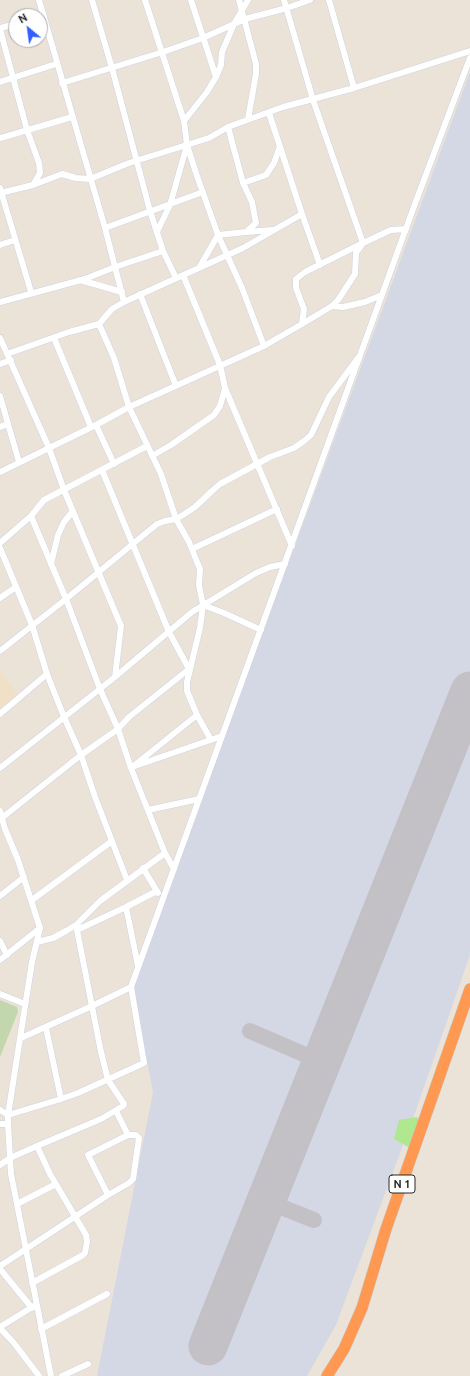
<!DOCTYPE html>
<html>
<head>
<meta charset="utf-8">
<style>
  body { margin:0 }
  #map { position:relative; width:470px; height:1376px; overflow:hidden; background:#ece3d8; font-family:Ubuntu,sans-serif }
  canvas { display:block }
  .north { position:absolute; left:8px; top:8px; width:40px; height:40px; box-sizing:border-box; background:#fff; border:1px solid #a9a9a9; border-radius:50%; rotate:331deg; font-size:11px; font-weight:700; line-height:16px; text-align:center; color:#282828 }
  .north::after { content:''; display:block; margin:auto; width:14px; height:18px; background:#325dff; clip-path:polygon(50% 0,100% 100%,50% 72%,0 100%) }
</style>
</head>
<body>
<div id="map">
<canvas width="470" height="1376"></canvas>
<div class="north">N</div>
</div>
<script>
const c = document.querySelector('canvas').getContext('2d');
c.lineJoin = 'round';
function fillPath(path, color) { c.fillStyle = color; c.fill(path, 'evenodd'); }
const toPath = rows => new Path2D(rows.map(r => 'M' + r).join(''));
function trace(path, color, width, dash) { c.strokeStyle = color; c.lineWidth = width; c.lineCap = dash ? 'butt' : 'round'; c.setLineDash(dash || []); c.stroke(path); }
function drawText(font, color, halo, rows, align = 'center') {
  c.font = font + ' Ubuntu,sans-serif'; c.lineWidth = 3; c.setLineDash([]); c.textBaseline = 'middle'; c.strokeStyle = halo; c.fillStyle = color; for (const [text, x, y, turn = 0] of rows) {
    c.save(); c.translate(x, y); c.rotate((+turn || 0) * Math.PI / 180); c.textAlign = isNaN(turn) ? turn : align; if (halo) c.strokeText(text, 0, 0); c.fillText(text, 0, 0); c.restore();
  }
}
fillPath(toPath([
  [0,668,17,695,0,708]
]), '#f0e1c6');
fillPath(toPath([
  [470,72,470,955,416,1110,336,1325,307,1376,97,1376,153,1092,133,990,135,979]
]), '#d4d7e4');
fillPath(toPath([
  [417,1117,422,1123,410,1148,394,1139,399,1120]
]), '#b0e890');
fillPath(toPath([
  [0,1000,17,1007,18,1012,0,1057]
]), '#c3d7ae');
trace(toPath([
  [250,1031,322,1062],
  [266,1201,314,1220]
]), '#c4c1c6', 16);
trace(toPath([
  [208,1346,470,691]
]), '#c4c1c6', 39);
const street = toPath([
  [39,0,105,228,124,302],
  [92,0,112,68,150,211,163,251,176,278],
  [145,0,184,121,187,145,197,176,218,235,242,288,264,346],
  [239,0,256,64,256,74,248,119],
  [284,0,313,100,363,243,305,272,296,279,296,288,304,309,302,324],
  [329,0,354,88],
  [0,28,16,24],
  [0,29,27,130,39,163,40,173,33,185],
  [216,77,221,65,222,52,234,24,248,0],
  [0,82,56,64],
  [62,83,163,52,203,38,245,19,287,8,310,0],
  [269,113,302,214],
  [184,121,207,92,216,77,191,0],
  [0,138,72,117],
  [243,183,266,175,274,163,280,146],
  [0,188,31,292],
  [0,193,33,185,62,174,76,178,90,179,129,163,209,138,228,127,283,107,354,88,470,51],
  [105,228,203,192],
  [157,232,170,205,187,145],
  [246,232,273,230],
  [0,245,15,240],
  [199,268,218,235,246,232,256,223,252,202,243,183,228,127],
  [183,275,220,365,225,388,292,546],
  [80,280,122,292],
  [140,294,176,386],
  [0,302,85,279,115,267,163,251],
  [332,306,343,307,365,302,382,295],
  [99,324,114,358,129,407,161,474,176,519,189,542,197,562,200,569,199,585,203,605,224,613,261,630],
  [0,338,49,448,64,490,121,626,115,677],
  [54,338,91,427],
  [7,354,69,332,99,324,112,309,124,302,243,248,302,214,320,265],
  [0,364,11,360],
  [0,396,19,462],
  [96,425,114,464],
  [0,427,8,424],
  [152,456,171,445,214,415,220,406,225,388],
  [102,470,169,632,189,669],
  [0,472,96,425,129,407,264,346,302,324,332,306,338,300,355,274,356,253,363,243,391,230,406,229],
  [31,516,66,599,100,689,118,729,131,768,165,853,174,869],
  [0,543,31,516,44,500,147,446],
  [0,548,32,625,47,674,64,717,81,755,95,797,127,880],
  [192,549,277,509],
  [51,564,58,535,64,522,73,511],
  [0,598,16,587],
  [0,651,66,599,157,524,165,521,176,519,183,515,195,507,212,491,220,484,270,457,294,448,304,441,311,435,329,397,358,358],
  [0,714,47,674],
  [197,715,211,740],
  [135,766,222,736],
  [0,768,115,677,192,612,256,573,270,567,285,564],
  [131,768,197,715,187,691,187,682,200,628,203,605],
  [148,810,199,799],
  [0,811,5,829,18,860,40,928,32,962,8,1115,8,1124,11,1174,51,1376],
  [3,817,81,755,118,729,129,717,189,669],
  [143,868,158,893],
  [0,896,24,877],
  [32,900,112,841],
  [126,907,138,966],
  [77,930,126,907,157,891],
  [0,941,7,955],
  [37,942,53,938,66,931,76,925,100,901,165,853],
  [0,960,40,928],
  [0,994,25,1004],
  [46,1028,61,1099],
  [21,1038,92,1006,131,987],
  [0,1110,8,1115,61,1099,78,1093,144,1063,131,987,416,201,470,58],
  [0,1124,8,1124],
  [0,1165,10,1158,37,1146,101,1119,123,1106,124,1104,108,1080,101,1052,76,925],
  [108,1195,88,1155,128,1135],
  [17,1204,56,1184],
  [0,1266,108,1195,129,1183,133,1179,139,1138,136,1135,128,1135,116,1111],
  [0,1269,32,1308],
  [32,1283,83,1255,85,1253,87,1242,86,1235,50,1174,37,1146],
  [0,1327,34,1306],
  [0,1328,14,1343,39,1376],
  [41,1329,107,1294],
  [62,1376,88,1364]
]);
const highway = toPath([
  [327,1376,344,1349,362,1308,386,1229,470,989]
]);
trace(street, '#ced2e3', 7);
trace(highway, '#c7c7c7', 12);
trace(street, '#fff', 6);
trace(highway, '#ff9850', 11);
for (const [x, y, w] of [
  [402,1184,26]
]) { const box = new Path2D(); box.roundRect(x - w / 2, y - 9, w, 18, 3); c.fillStyle = '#fff'; c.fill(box); trace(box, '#282828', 1); }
drawText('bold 11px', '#282828', null, [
  ["N 1",402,1184]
]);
</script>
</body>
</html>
